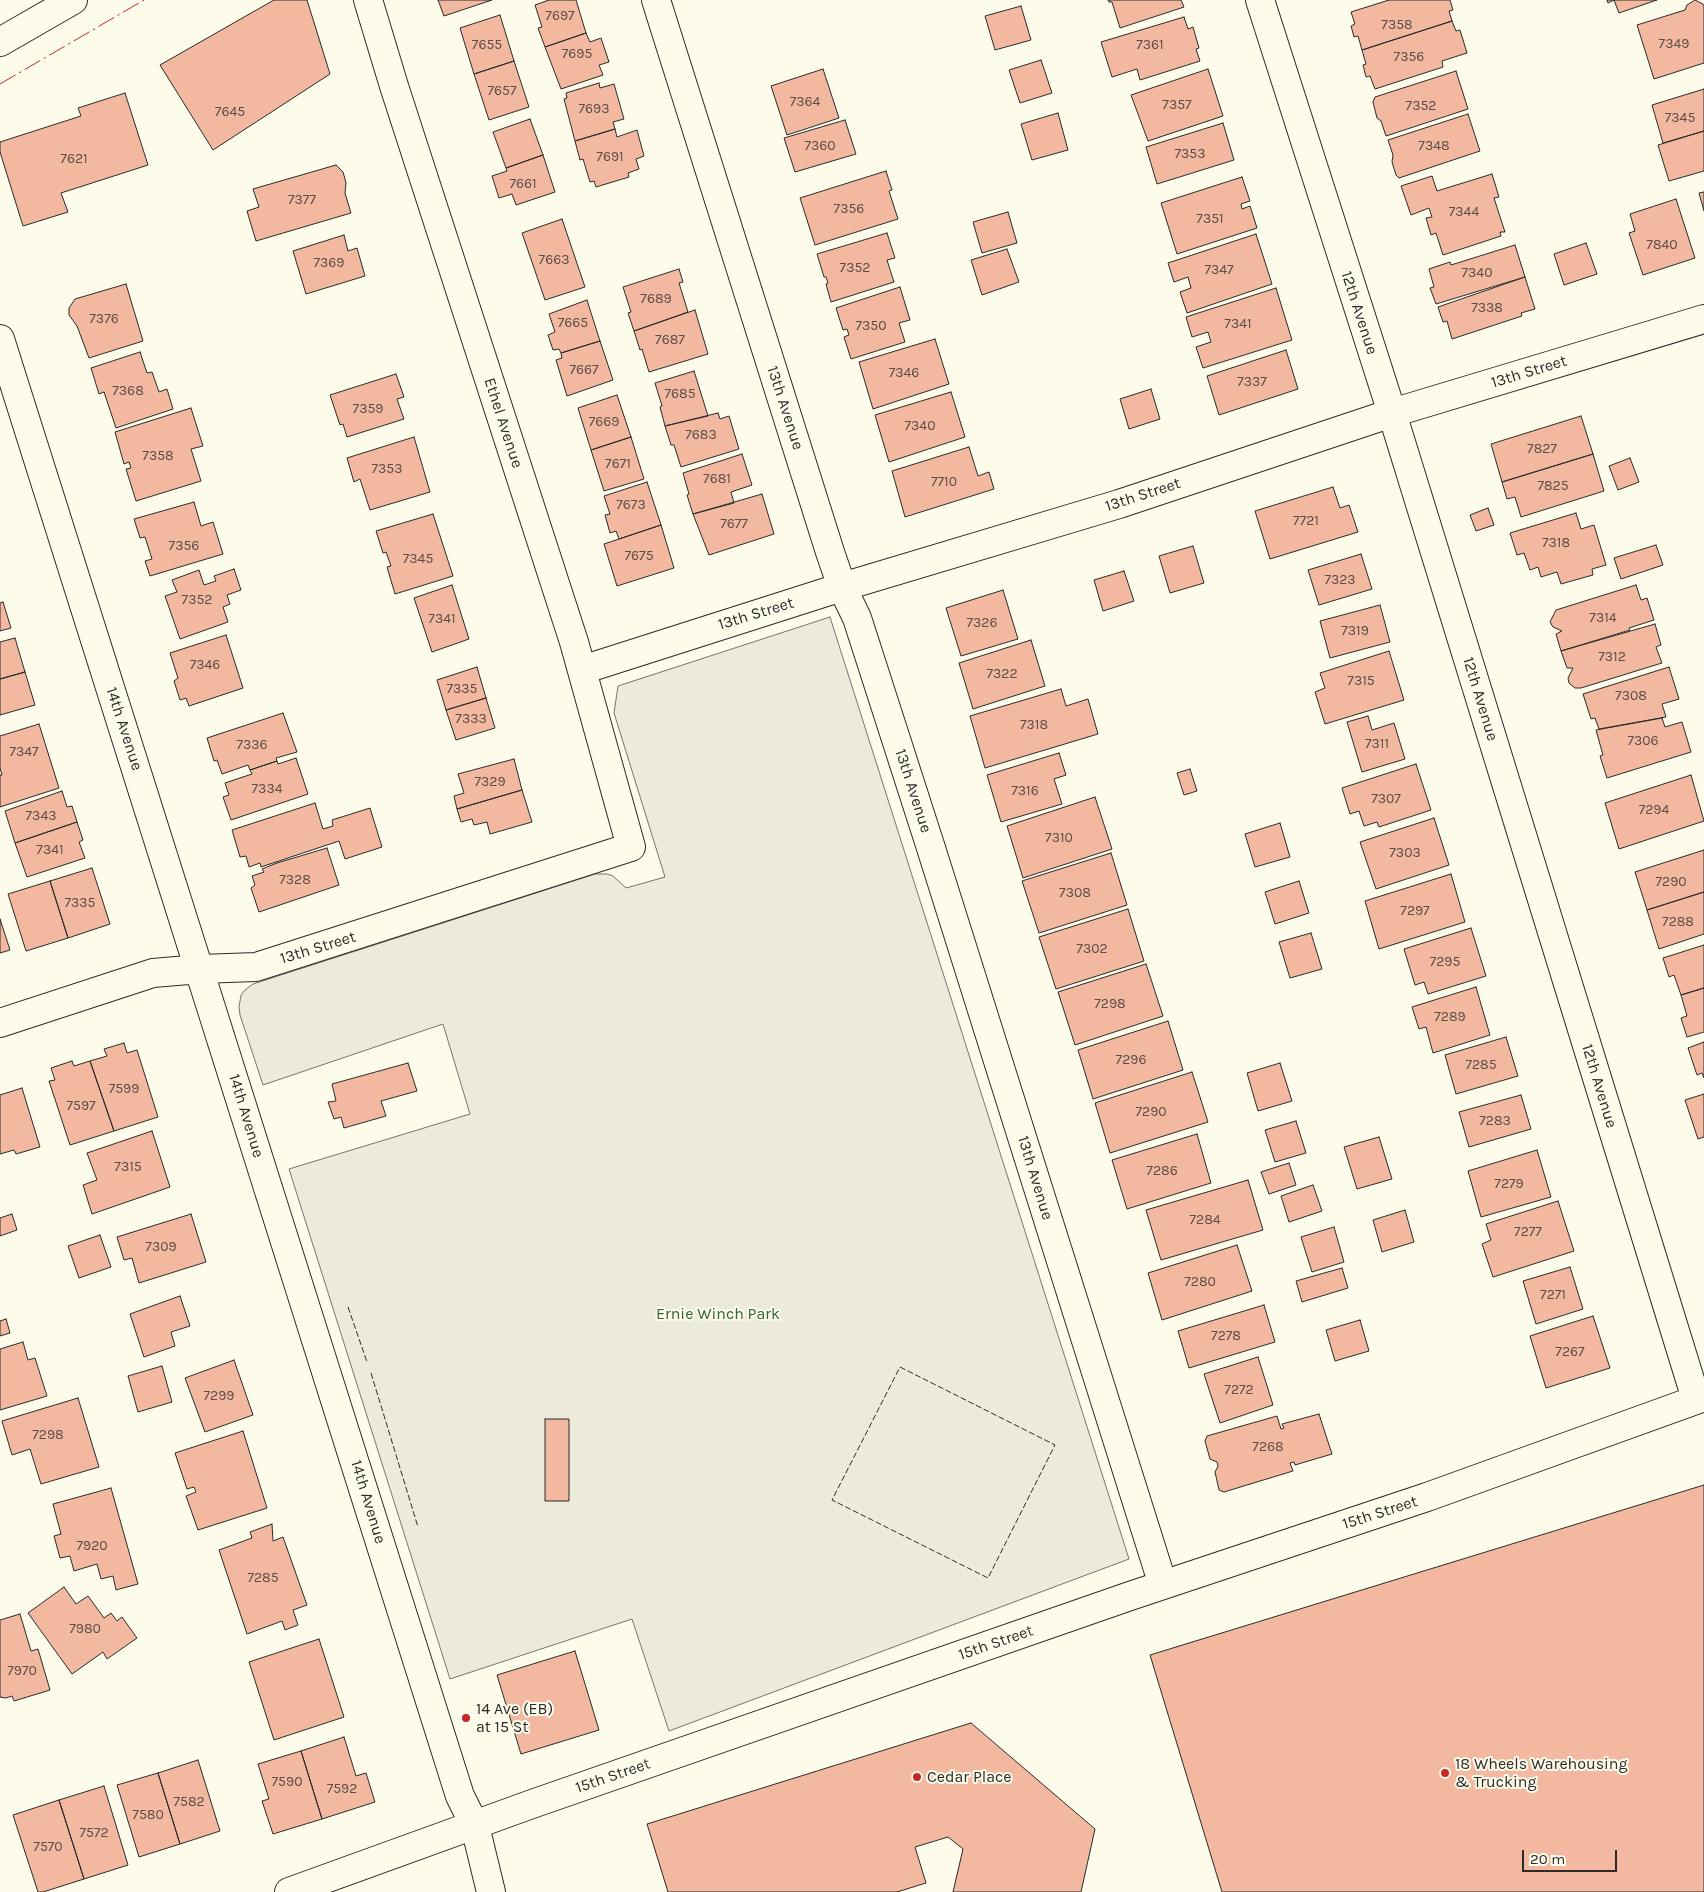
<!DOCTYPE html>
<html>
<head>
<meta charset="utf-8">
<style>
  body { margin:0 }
  #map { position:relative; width:1704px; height:1892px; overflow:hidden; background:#fdfbea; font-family:Karla,sans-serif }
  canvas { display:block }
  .scale { position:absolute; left:1522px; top:1850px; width:95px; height:22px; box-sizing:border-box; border:2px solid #2b2b2b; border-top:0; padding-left:6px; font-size:15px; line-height:18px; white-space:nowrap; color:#2b2b2b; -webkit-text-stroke:4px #fdfbea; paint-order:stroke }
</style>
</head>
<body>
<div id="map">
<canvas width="1704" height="1892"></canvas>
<div class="scale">20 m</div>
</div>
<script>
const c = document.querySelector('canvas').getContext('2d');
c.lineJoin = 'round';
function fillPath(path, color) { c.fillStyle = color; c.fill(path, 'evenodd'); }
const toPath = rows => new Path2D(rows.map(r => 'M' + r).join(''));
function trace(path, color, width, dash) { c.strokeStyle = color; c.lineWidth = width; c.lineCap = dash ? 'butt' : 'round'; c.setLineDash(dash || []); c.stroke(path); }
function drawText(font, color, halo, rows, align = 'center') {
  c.font = font + ' Karla,sans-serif'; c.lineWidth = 4; c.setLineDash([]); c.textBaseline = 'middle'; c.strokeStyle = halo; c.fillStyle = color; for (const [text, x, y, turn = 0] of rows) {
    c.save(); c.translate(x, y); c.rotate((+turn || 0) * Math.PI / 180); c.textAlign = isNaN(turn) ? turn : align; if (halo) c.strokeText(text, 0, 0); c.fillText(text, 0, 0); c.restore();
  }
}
const green = toPath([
  [830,617,1129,1559,669,1731,632,1619,450,1679,289,1169,470,1114,443,1024,263,1085,240,1015,239,1007,241,995,245,990,253,984,595,874,607,874,613,876,626,888,665,877,614,713,618,686,830,617]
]);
fillPath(green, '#ecebdb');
trace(green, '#74746e', 1);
const building = toPath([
  [274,0,307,0,330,74,213,150,160,65,274,0],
  [438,0,492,0,444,16,438,0],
  [549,0,576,0,586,33,545,47,538,28,542,27,535,5,549,0],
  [1108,0,1181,0,1184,7,1120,28,1112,2,1109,2,1108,0],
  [1389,0,1450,0,1453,10,1449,11,1452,21,1362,50,1358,36,1354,37,1351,26,1355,24,1351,12,1389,0],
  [1607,0,1657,0,1619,13,1614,0,1608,3,1607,0],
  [1695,0,1703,4,1704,6,1704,63,1654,79,1637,25,1685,10,1687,5,1695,0],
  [1021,6,1031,40,995,50,985,16,1021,6],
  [500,15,514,61,474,74,460,28,500,15],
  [1184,17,1188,29,1193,27,1199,48,1196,49,1200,61,1140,80,1137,69,1112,77,1101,42,1184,17],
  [1452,21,1456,31,1460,30,1467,53,1442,61,1443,67,1375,89,1370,76,1366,77,1363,65,1366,64,1362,50,1452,21],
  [586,33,590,42,601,38,609,62,599,65,603,75,561,89,545,47,586,33],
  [1041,60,1052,93,1020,103,1009,70,1041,60],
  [514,61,529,107,489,120,474,74,514,61],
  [823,69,839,118,787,135,771,86,823,69],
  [1208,69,1223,116,1148,141,1131,95,1208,69],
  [1456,71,1468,109,1386,136,1381,121,1377,118,1373,102,1375,97,1456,71],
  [599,83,600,88,614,84,624,119,613,122,615,129,575,141,564,99,567,98,566,93,599,83],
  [1704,89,1704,131,1663,143,1652,105,1704,89],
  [125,93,148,165,61,193,68,212,23,226,0,152,0,142,81,116,78,108,125,93],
  [1058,113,1068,150,1032,160,1021,124,1058,113],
  [1468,114,1480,151,1399,178,1396,175,1392,162,1393,155,1388,140,1468,114],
  [530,119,543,155,506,168,493,132,530,119],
  [845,120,856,154,795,172,784,138,845,120],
  [1223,123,1234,160,1157,184,1146,147,1223,123],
  [615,129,617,137,637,130,644,156,636,159,639,169,628,173,629,177,596,187,594,181,590,182,583,159,580,160,575,141,615,129],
  [1704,131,1704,171,1669,181,1658,145,1704,131],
  [543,155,555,192,516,205,512,194,499,198,492,176,507,171,506,168,543,155],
  [336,165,343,172,346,183,345,193,351,213,256,241,247,211,259,207,253,189,336,165],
  [886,171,892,190,889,191,898,219,815,245,800,198,886,171],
  [1492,174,1499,197,1494,198,1505,232,1500,232,1501,236,1443,255,1436,233,1431,235,1426,218,1432,217,1429,208,1411,215,1401,186,1432,176,1437,191,1492,174],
  [1242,177,1250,201,1241,204,1242,209,1250,206,1257,228,1177,254,1161,203,1242,177],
  [1704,192,1704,211,1699,193,1704,192],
  [1676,199,1695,258,1643,275,1629,233,1635,231,1630,214,1676,199],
  [1008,212,1017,243,982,253,973,222,1008,212],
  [562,219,585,287,545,300,522,233,562,219],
  [887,233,895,258,887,260,894,282,831,302,826,284,828,283,826,277,824,277,817,254,887,233],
  [1256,234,1272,284,1187,313,1180,292,1191,288,1188,277,1174,282,1168,263,1256,234],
  [344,235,348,251,357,248,365,276,306,294,293,251,344,235],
  [1586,243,1597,274,1564,285,1554,254,1586,243],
  [1515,245,1525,277,1436,304,1430,288,1434,287,1429,269,1450,262,1451,265,1515,245],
  [1007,249,1019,282,982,295,971,260,1007,249],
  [679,269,683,282,679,283,688,312,634,331,628,313,631,312,623,287,679,269],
  [1525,277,1535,309,1521,313,1522,316,1452,339,1447,321,1443,322,1438,307,1525,277],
  [126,284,143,341,89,358,77,326,69,315,69,308,75,299,126,284],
  [900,287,910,320,899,323,905,342,851,359,844,337,849,335,847,329,843,330,836,308,900,287],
  [1276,288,1292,340,1203,368,1196,347,1211,342,1208,332,1192,337,1186,317,1276,288],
  [587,300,600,341,561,353,559,349,553,350,548,335,555,332,549,314,587,300],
  [695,310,708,354,649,372,642,349,640,350,634,331,695,310],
  [935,339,949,384,873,409,859,362,935,339],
  [600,341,613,380,567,396,556,360,562,358,561,353,600,341],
  [1286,350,1298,389,1219,415,1207,376,1286,350],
  [140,352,147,373,152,372,159,392,167,389,173,409,116,428,104,392,99,394,91,368,140,352],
  [694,371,708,416,665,426,660,407,662,406,655,383,694,371],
  [396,374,404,397,397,399,404,419,347,437,343,424,340,425,330,395,396,374],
  [1151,389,1160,419,1129,429,1120,399,1151,389],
  [951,392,965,437,889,462,875,415,951,392],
  [617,395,631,437,591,450,578,408,617,395],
  [191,408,203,446,191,449,201,481,136,501,126,469,131,468,129,462,124,464,115,432,191,408],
  [718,413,720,419,729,416,739,449,681,467,674,445,671,445,665,426,718,413],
  [1581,416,1593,454,1502,482,1491,444,1581,416],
  [414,437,430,492,370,510,360,479,354,482,347,458,414,437],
  [631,437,644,479,604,491,591,450,631,437],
  [969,447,978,476,989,472,994,489,905,517,892,471,969,447],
  [742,454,752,485,731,492,734,503,693,514,687,495,689,494,683,473,742,454],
  [1593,454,1604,491,1521,517,1515,497,1507,499,1502,482,1593,454],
  [1630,458,1639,482,1618,490,1609,466,1630,458],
  [647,482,661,525,619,539,616,531,610,533,605,515,610,514,604,496,647,482],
  [1333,487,1340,508,1349,505,1358,532,1270,559,1255,511,1333,487],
  [762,494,774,534,709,555,693,514,762,494],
  [194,502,201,526,213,522,223,554,150,576,145,561,152,559,145,537,140,538,134,519,194,502],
  [1488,508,1494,525,1476,531,1470,515,1488,508],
  [1576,513,1581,529,1594,525,1606,565,1592,569,1593,575,1561,584,1557,572,1541,577,1538,567,1530,570,1524,553,1517,555,1510,533,1576,513],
  [433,514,453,576,395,594,387,567,391,566,386,552,383,553,376,531,433,514],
  [661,525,674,568,617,586,604,544,661,525],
  [1656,545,1663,565,1621,579,1614,558,1656,545],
  [1193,546,1204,583,1170,593,1159,556,1193,546],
  [1361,554,1372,589,1319,605,1308,570,1361,554],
  [234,569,241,590,227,595,230,604,223,607,228,622,180,639,165,596,177,592,172,580,199,570,204,585,216,581,214,576,234,569],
  [1124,571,1134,601,1103,611,1094,580,1124,571],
  [452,585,469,639,432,652,414,598,452,585],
  [1636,585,1641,600,1647,598,1654,620,1629,628,1630,630,1561,651,1556,634,1562,631,1553,627,1550,622,1556,610,1636,585],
  [1003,590,1018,639,961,656,946,608,1003,590],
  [3,602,11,628,0,631,0,603,3,602],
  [1380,605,1390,642,1330,658,1320,621,1380,605],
  [1655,624,1661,645,1656,647,1662,663,1581,688,1575,688,1569,683,1568,678,1573,668,1567,668,1561,651,1655,624],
  [226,635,243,688,189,706,186,698,180,700,174,681,178,678,170,653,226,635],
  [15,638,25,672,0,679,0,642,15,638],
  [1031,640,1045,686,973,709,959,663,1031,640],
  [1389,651,1404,700,1325,724,1315,692,1325,688,1320,673,1389,651],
  [477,667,486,698,446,710,437,680,477,667],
  [1669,667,1679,699,1662,704,1666,717,1599,729,1595,718,1591,719,1583,694,1669,667],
  [25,672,35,705,0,715,0,679,25,672],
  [1061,689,1066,706,1088,699,1098,734,985,768,970,716,1061,689],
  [486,698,495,728,456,740,446,710,486,698],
  [283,713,297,752,276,758,277,761,250,770,248,765,222,774,217,760,214,761,207,738,283,713],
  [1368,716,1372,730,1394,723,1405,759,1362,772,1347,722,1368,716],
  [1662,718,1665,727,1682,722,1691,752,1607,778,1600,756,1603,755,1596,730,1662,718],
  [39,724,59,788,0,807,0,775,2,775,0,768,0,736,39,724],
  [1059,753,1066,775,1054,779,1062,804,1001,822,987,775,1059,753],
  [296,758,308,794,231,820,223,797,229,795,225,783,252,774,250,770,277,761,278,764,296,758],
  [514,759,522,790,457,809,454,796,464,793,458,774,514,759],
  [1416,764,1431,810,1379,827,1377,822,1364,826,1359,811,1350,814,1342,788,1416,764],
  [1190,769,1197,791,1184,795,1177,773,1190,769],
  [1691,775,1704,821,1619,849,1605,803,1691,775],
  [522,790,532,822,490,834,487,822,474,825,472,819,461,822,457,809,522,790],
  [62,791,67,807,72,806,77,822,15,843,5,811,62,791],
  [1095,797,1112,849,1023,878,1007,826,1095,797],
  [315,803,323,829,333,826,332,820,370,808,382,847,345,859,339,841,261,867,260,863,249,867,246,856,240,857,232,830,315,803],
  [1434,818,1449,865,1376,889,1360,842,1434,818],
  [77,822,83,840,79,842,85,858,27,877,15,843,77,822],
  [1280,823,1290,857,1255,867,1245,834,1280,823],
  [327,848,339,885,259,912,251,888,255,885,252,876,264,872,262,869,277,863,327,848],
  [1704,850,1704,892,1647,910,1635,872,1704,850],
  [1111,853,1127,905,1039,933,1022,881,1111,853],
  [92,868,110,924,68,938,50,881,92,868],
  [1451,874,1465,922,1379,949,1365,901,1451,874],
  [50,881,68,938,26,951,8,894,50,881],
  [1299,881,1309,913,1275,924,1265,892,1299,881],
  [1704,892,1704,934,1659,949,1647,910,1704,892],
  [1128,909,1144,961,1056,989,1039,937,1128,909],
  [0,919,10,950,0,953,0,919],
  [1471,928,1486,976,1428,994,1424,982,1415,985,1404,949,1471,928],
  [1311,933,1322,969,1290,978,1279,942,1311,933],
  [1704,945,1704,988,1681,995,1674,975,1669,977,1663,958,1704,945],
  [1146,964,1163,1016,1075,1045,1058,992,1146,964],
  [1476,987,1490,1035,1433,1053,1426,1027,1419,1029,1412,1007,1476,987],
  [1704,988,1704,1032,1687,1037,1681,1018,1687,1016,1681,995,1704,988],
  [1168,1021,1183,1070,1093,1099,1078,1050,1168,1021],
  [1506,1037,1518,1076,1456,1094,1445,1055,1506,1037],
  [1704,1042,1704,1078,1702,1073,1697,1075,1688,1048,1704,1042],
  [124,1043,127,1053,137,1050,158,1117,114,1131,90,1061,107,1056,104,1049,124,1043],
  [72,1061,74,1066,90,1061,114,1131,70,1145,49,1081,55,1080,51,1068,72,1061],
  [408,1063,417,1091,381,1101,386,1116,344,1128,341,1117,334,1119,328,1102,336,1101,332,1084,408,1063],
  [1280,1063,1292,1101,1258,1111,1247,1073,1280,1063],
  [1192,1072,1208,1122,1110,1153,1095,1103,1192,1072],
  [22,1088,40,1147,16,1154,14,1150,0,1154,0,1095,22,1088],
  [1704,1094,1704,1137,1698,1139,1685,1100,1704,1094],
  [1521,1095,1531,1129,1469,1147,1459,1112,1521,1095],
  [1296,1121,1306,1153,1275,1162,1265,1130,1296,1121],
  [152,1131,170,1187,92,1214,83,1185,97,1180,87,1153,152,1131],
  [1197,1134,1211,1183,1127,1209,1112,1160,1197,1134],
  [1379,1137,1392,1179,1357,1189,1344,1147,1379,1137],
  [1537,1150,1551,1197,1481,1217,1468,1171,1537,1150],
  [1289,1163,1296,1185,1269,1194,1261,1172,1289,1163],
  [1248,1180,1263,1230,1161,1260,1146,1210,1248,1180],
  [1313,1185,1322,1211,1289,1222,1281,1196,1313,1185],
  [1558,1201,1574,1251,1493,1277,1482,1244,1491,1240,1486,1224,1558,1201],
  [1405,1210,1414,1242,1382,1252,1373,1220,1405,1210],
  [12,1214,17,1230,0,1236,0,1218,12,1214],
  [191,1214,206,1262,139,1283,132,1258,124,1260,117,1237,191,1214],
  [1334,1227,1344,1262,1312,1272,1301,1237,1334,1227],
  [100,1235,111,1267,79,1278,68,1246,100,1235],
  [1237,1245,1252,1291,1162,1320,1148,1273,1237,1245],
  [1570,1267,1583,1309,1536,1324,1523,1281,1570,1267],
  [1342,1268,1348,1288,1302,1302,1296,1281,1342,1268],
  [180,1296,190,1326,171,1332,175,1346,144,1357,130,1314,180,1296],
  [1264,1305,1275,1342,1189,1368,1178,1331,1264,1305],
  [1593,1316,1610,1368,1546,1388,1530,1336,1593,1316],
  [6,1319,10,1333,0,1336,0,1321,6,1319],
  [1360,1320,1369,1351,1335,1361,1326,1330,1360,1320],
  [23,1342,28,1360,35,1358,47,1396,0,1410,0,1349,23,1342],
  [1258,1357,1273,1405,1220,1423,1204,1374,1258,1357],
  [234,1360,253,1415,205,1432,185,1378,234,1360],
  [162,1366,172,1402,138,1412,128,1376,162,1366],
  [78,1398,99,1467,41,1484,30,1449,12,1455,2,1421,78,1398],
  [1319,1414,1332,1454,1295,1465,1294,1462,1290,1463,1293,1471,1224,1492,1219,1490,1215,1472,1218,1466,1217,1462,1210,1459,1205,1441,1207,1436,1277,1416,1281,1429,1284,1428,1282,1424,1319,1414],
  [545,1419,569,1419,569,1501,545,1501,545,1419],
  [243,1431,267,1508,198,1530,186,1496,196,1492,194,1487,187,1489,175,1453,243,1431],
  [1704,1485,1704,1892,1222,1892,1150,1655,1704,1485],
  [111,1488,138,1584,116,1590,113,1576,101,1579,97,1564,74,1571,70,1556,60,1558,54,1536,61,1534,53,1504,111,1488],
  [272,1524,273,1541,283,1537,307,1605,293,1610,298,1625,285,1630,282,1621,247,1634,219,1550,252,1538,250,1532,272,1524],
  [64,1587,76,1604,88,1596,104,1618,111,1613,117,1621,122,1617,137,1638,107,1659,103,1652,72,1674,28,1613,64,1587],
  [20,1614,31,1651,38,1649,50,1690,14,1701,12,1696,6,1698,0,1697,0,1620,20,1614],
  [319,1639,344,1717,274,1740,249,1662,319,1639],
  [575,1651,599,1730,521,1754,497,1675,575,1651],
  [971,1723,1095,1829,1081,1892,953,1892,963,1849,948,1837,915,1847,926,1883,897,1892,668,1892,647,1824,971,1723],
  [344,1737,356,1776,366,1773,375,1802,322,1819,301,1751,344,1737],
  [301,1751,322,1819,273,1834,262,1801,269,1799,258,1764,301,1751],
  [198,1760,220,1831,180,1844,158,1773,198,1760],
  [158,1773,180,1844,139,1857,117,1785,158,1773],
  [104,1786,128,1865,84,1879,59,1800,104,1786],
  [59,1800,84,1879,43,1892,38,1892,13,1815,59,1800]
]);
fillPath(building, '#f2b8a0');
trace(building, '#2b2b2b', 1);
const minor = toPath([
  [656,0,830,552,842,587,857,618,931,848,1163,1585],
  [1260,0,1392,413,1696,1399],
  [0,339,460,1796,475,1826,491,1892],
  [582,670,842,587,1119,504,1392,413,1704,319],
  [0,1023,153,973,200,969,256,967,631,847,574,642,394,86,368,0],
  [289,1892,532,1804,1130,1596,1427,1497,1704,1397]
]);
const major = toPath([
  [0,42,73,0]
]);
trace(minor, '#2b2b2b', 30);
trace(major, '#2b2b2b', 30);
trace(minor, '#fdfbea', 28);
trace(major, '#fdfbea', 28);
trace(toPath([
  [348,1307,367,1362],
  [900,1367,1055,1445,988,1578,832,1500,900,1367],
  [371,1373,418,1527]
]), '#2b2b2b', 1, [6, 2.5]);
trace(toPath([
  [0,84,144,0]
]), '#c62828', 1, [18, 4, 2.5, 4]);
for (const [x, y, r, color] of [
  [466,1718,5,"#c62828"],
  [1445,1773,5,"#c62828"],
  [917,1777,5,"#c62828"]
]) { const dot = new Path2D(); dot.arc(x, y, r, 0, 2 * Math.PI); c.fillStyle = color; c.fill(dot); trace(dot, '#fdfbea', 2); }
drawText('14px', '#5d4e48', null, [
  ["7697",560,16],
  ["7358",1397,25],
  ["7349",1674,44],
  ["7655",487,45],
  ["7361",1150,45],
  ["7695",577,54],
  ["7356",1409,57],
  ["7657",502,91],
  ["7364",805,102],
  ["7357",1177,105],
  ["7352",1421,106],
  ["7693",594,109],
  ["7645",230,112],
  ["7345",1680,118],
  ["7360",820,146],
  ["7348",1434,146],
  ["7353",1190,154],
  ["7691",610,157],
  ["7621",74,159],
  ["7661",523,184],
  ["7377",302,200],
  ["7356",849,209],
  ["7344",1464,212],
  ["7351",1210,219],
  ["7840",1662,245],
  ["7663",554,260],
  ["7369",329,263],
  ["7352",855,268],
  ["7347",1219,270],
  ["7340",1477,273],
  ["7689",656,299],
  ["7338",1487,308],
  ["7376",104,319],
  ["7665",573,323],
  ["7341",1238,324],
  ["7350",871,326],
  ["7687",670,340],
  ["7667",584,370],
  ["7346",904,373],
  ["7337",1252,382],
  ["7368",128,391],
  ["7685",680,394],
  ["7359",368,409],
  ["7669",604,422],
  ["7340",920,426],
  ["7683",701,435],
  ["7827",1542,449],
  ["7358",158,456],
  ["7671",618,464],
  ["7353",387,469],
  ["7681",717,479],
  ["7710",944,482],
  ["7825",1553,486],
  ["7673",631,505],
  ["7721",1306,521],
  ["7677",734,524],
  ["7318",1556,543],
  ["7356",184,546],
  ["7675",639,556],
  ["7345",418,559],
  ["7323",1340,580],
  ["7352",197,600],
  ["7314",1603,618],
  ["7341",442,619],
  ["7326",982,623],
  ["7319",1355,631],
  ["7312",1612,657],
  ["7346",205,665],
  ["7322",1002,674],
  ["7315",1361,681],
  ["7335",462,689],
  ["7308",1631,696],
  ["7333",471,719],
  ["7318",1034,725],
  ["7306",1643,741],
  ["7311",1377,744],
  ["7336",252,745],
  ["7347",24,752],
  ["7329",490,782],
  ["7334",267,789],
  ["7316",1025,791],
  ["7307",1386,799],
  ["7294",1654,810],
  ["7343",41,816],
  ["7310",1059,838],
  ["7341",50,850],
  ["7303",1405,853],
  ["7328",295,880],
  ["7290",1671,882],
  ["7308",1075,893],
  ["7335",80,903],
  ["7297",1415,911],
  ["7288",1678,922],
  ["7302",1092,949],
  ["7295",1445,962],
  ["7298",1110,1004],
  ["7289",1450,1017],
  ["7296",1131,1060],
  ["7285",1481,1065],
  ["7599",124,1089],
  ["7597",81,1106],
  ["7290",1151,1112],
  ["7283",1495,1121],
  ["7315",128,1167],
  ["7286",1162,1171],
  ["7279",1509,1184],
  ["7284",1205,1220],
  ["7277",1528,1232],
  ["7309",161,1247],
  ["7280",1200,1282],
  ["7271",1553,1295],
  ["7278",1226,1336],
  ["7267",1570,1352],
  ["7272",1239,1390],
  ["7299",219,1396],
  ["7298",48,1435],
  ["7268",1268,1447],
  ["7920",92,1546],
  ["7285",263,1578],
  ["7980",85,1629],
  ["7970",22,1671],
  ["7590",287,1782],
  ["7592",342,1789],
  ["7582",189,1802],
  ["7580",148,1815],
  ["7572",94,1833],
  ["7570",48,1847]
]);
drawText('16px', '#2b2b2b', '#fdfbea', [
  ["12th Avenue",1359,313,72],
  ["13th Street",1529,372,-17],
  ["13th Avenue",785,408,72],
  ["Ethel Avenue",503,423,72],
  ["13th Street",1143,495,-18],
  ["13th Street",756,614,-17],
  ["12th Avenue",1480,699,73],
  ["14th Avenue",124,729,72],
  ["13th Avenue",913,791,72],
  ["13th Street",318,948,-17],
  ["12th Avenue",1599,1086,73],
  ["14th Avenue",246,1116,73],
  ["13th Avenue",1035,1178,73],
  ["14th Avenue",368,1502,73],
  ["15th Street",1380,1513,-18],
  ["15th Street",996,1643,-19],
  ["15th Street",613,1776,-19]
]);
drawText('16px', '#34623c', '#fdfbea', [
  ["Ernie Winch Park",718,1314]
]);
drawText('16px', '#2b2b2b', '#fdfbea', [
  ["14 Ave (EB)",476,1709],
  ["at 15 St",476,1727],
  ["18 Wheels Warehousing",1455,1764],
  ["& Trucking",1455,1782],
  ["Cedar Place",927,1777]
], 'left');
</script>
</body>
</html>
